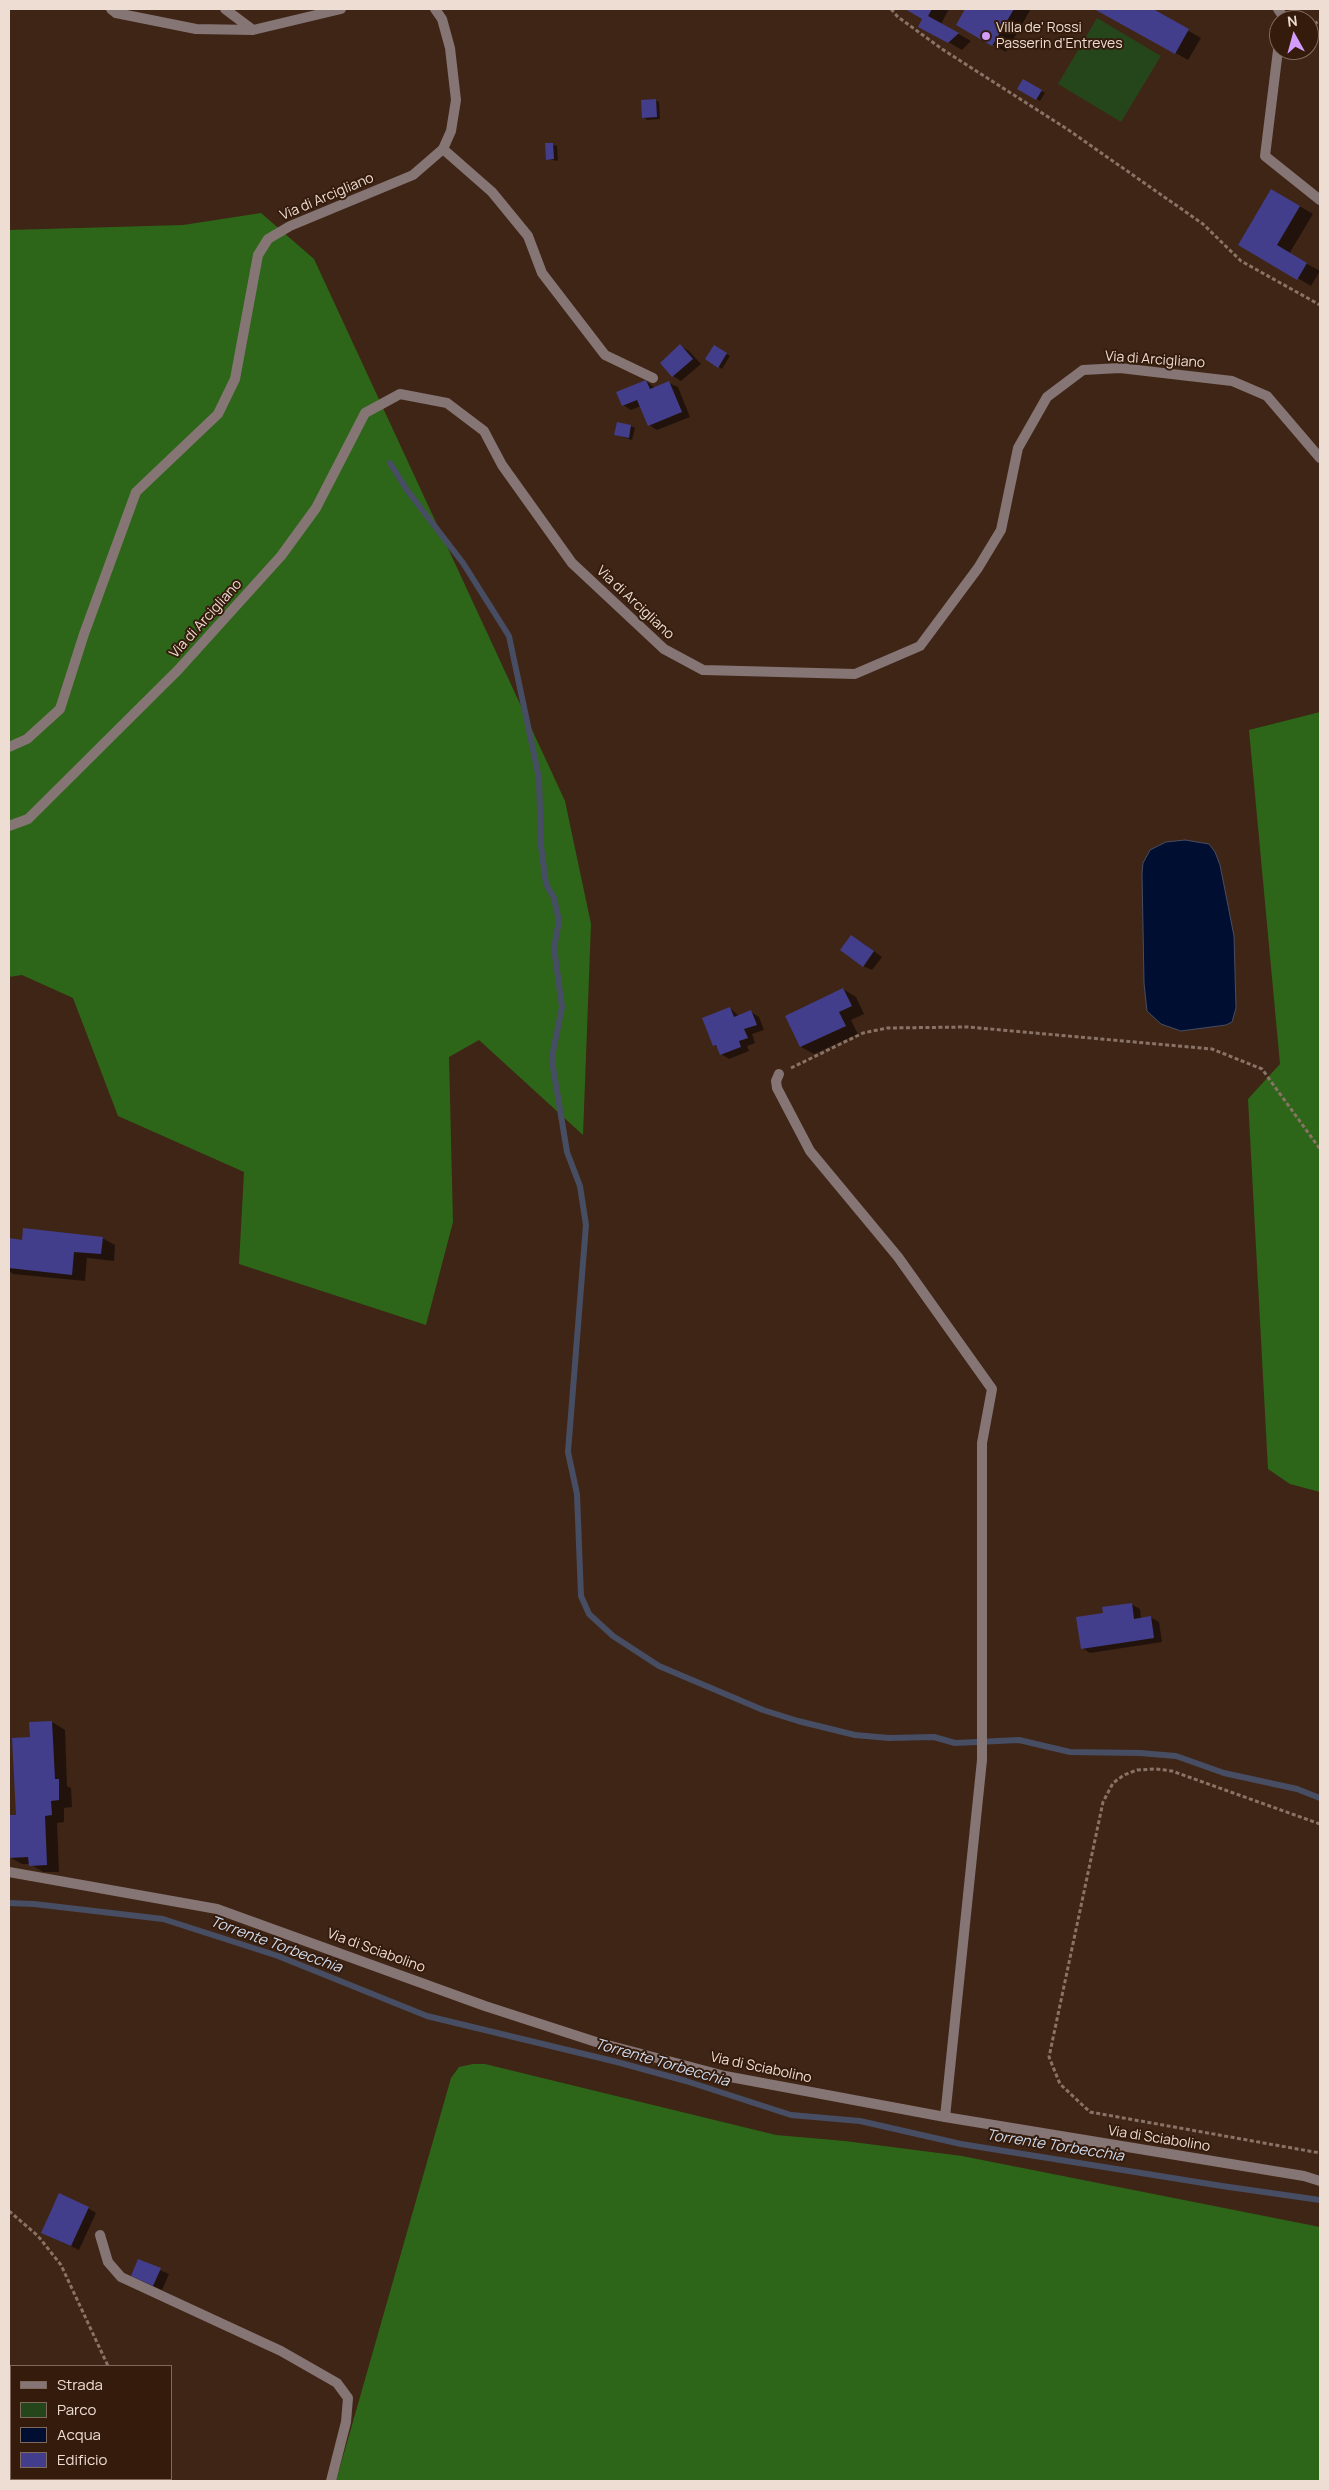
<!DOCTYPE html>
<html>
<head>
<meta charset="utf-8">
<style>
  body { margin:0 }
  #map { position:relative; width:1329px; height:2490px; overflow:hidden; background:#3f2516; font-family:Manrope,sans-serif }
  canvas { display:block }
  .frame { position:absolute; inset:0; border:10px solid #eeddd3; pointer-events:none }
  .legend { position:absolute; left:10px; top:2365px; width:162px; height:115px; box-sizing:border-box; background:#341b0c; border:1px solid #7e695c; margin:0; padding:6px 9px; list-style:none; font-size:15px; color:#eeddd3 }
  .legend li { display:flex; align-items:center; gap:10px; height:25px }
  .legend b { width:25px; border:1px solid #7e695c }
  .north { position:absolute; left:1269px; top:10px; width:50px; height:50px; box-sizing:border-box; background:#341b0c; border:1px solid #7e695c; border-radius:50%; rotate:353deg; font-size:14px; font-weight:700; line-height:20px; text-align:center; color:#eeddd3 }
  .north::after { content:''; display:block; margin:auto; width:18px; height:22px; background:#d39cfc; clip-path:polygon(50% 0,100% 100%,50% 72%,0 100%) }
</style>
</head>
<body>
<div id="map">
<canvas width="1329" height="2490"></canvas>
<div class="frame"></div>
<ul class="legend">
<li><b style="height:6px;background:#867575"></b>Strada</li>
<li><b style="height:14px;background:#25461b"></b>Parco</li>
<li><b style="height:14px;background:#000f31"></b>Acqua</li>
<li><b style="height:14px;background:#433e8b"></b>Edificio</li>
</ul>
<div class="north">N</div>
</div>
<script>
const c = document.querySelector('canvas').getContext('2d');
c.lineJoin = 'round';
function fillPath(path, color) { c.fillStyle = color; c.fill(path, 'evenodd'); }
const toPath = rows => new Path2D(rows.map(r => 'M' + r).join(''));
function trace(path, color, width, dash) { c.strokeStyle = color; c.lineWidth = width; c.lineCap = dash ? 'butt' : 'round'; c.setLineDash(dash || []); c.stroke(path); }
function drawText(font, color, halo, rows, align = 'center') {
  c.font = font + ' Manrope,sans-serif'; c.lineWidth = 4; c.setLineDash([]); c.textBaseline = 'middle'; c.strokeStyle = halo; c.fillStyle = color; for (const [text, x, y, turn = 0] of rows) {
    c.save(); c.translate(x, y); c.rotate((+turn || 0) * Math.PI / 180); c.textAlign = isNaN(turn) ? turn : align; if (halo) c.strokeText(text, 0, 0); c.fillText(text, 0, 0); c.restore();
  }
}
fillPath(toPath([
  [1097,18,1161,56,1121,122,1058,84]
]), '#25461b');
fillPath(toPath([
  [261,213,314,259,565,801,591,924,583,1135,479,1040,449,1057,453,1222,426,1325,239,1264,244,1172,118,1116,73,998,22,975,9,977,9,230,183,225],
  [1320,712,1320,1492,1290,1484,1268,1469,1248,1099,1280,1064,1249,730],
  [473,2064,485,2064,776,2135,845,2141,962,2156,1320,2227,1320,2481,336,2481,451,2078,459,2067]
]), '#2d6618');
const water = toPath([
  [1185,840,1209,844,1215,852,1220,865,1234,936,1236,1008,1232,1022,1226,1025,1181,1031,1161,1024,1147,1011,1144,983,1142,873,1143,863,1150,850,1166,842,1185,840]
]);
fillPath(water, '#000f31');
trace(water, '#474d62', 1);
fillPath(toPath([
  [907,9,949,9,941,24,971,41,962,50,920,26,924,18],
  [967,9,1031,9,1006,52,958,25],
  [1097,9,1150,9,1201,38,1188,60],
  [1023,80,1045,93,1040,101,1019,89],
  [655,100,659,102,660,119,647,120,643,117],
  [547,144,557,146,558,161,548,159],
  [1272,190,1313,214,1289,254,1320,271,1311,286,1240,244],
  [681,346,689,351,701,364,681,381,673,376],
  [715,347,730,356,722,369,707,359],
  [646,381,655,388,669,383,678,387,690,417,657,430,649,425,641,406,631,410,623,405],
  [631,426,635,428,632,440,616,435],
  [860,941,882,957,872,970,863,966],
  [843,989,856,997,864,1014,851,1020,858,1034,814,1054,801,1047,787,1016],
  [730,1008,739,1016,751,1012,759,1017,764,1030,752,1034,755,1043,747,1046,749,1051,729,1059,721,1054,718,1048,714,1045],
  [102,1238,115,1245,114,1261,87,1258,85,1281,13,1274,9,1271,9,1240,23,1241],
  [1131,1604,1140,1609,1141,1619,1150,1617,1159,1622,1162,1642,1090,1653,1082,1648,1104,1614],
  [52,1722,65,1730,67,1786,71,1788,72,1807,64,1808,64,1822,57,1823,59,1872,43,1872,30,1864,22,1864,9,1857,9,1816,17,1816,31,1738],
  [88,2208,96,2213,79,2250,51,2237],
  [139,2261,169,2274,162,2290,132,2276]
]), '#0007');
trace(toPath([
  [390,463,407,490,463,563,509,636,539,778,541,846,546,884,554,898,559,921,554,948,562,1007,553,1052,553,1067,567,1152,580,1186,586,1225,568,1452,577,1494,581,1596,589,1614,613,1636,659,1666,763,1710,798,1721,855,1735,889,1738,934,1737,955,1743,1019,1740,1070,1752,1140,1753,1176,1756,1224,1773,1297,1789,1320,1798],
  [9,1903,34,1904,163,1919,278,1956,427,2016,617,2062,686,2081,791,2115,860,2121,961,2144,1222,2186,1320,2200]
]), '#474d62', 6);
fillPath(toPath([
  [905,9,932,9,928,16,959,33,948,43,918,27,922,19],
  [965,9,1014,9,992,46,956,25],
  [1094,9,1153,9,1189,29,1175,54],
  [1023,79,1042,90,1036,100,1017,89],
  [656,99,657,117,642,118,641,100],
  [545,143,553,143,554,159,546,160],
  [1271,189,1300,206,1277,245,1307,263,1297,280,1238,245],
  [680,344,693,359,672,377,660,363],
  [714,345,727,353,718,368,705,359],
  [646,380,650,389,669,381,682,412,648,426,637,400,622,406,616,392],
  [617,422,631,425,629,438,614,435],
  [851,935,874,951,863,967,840,950],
  [843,988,852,1006,839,1012,846,1026,800,1047,785,1016],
  [730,1007,734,1017,751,1010,757,1025,744,1029,748,1038,739,1041,741,1047,720,1055,716,1045,713,1046,702,1018],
  [23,1228,103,1237,101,1254,74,1252,72,1275,9,1268,9,1238,22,1240],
  [1132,1603,1134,1619,1151,1616,1154,1638,1081,1649,1076,1617,1103,1613,1102,1607],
  [52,1721,55,1779,59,1779,59,1800,51,1801,52,1815,45,1816,47,1865,29,1866,28,1857,9,1858,9,1815,16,1815,12,1738,30,1737,29,1722],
  [59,2193,89,2207,71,2246,41,2233],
  [138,2259,161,2268,153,2286,131,2276]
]), '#433e8b');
trace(toPath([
  [891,9,898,17,942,49,1067,129,1203,224,1241,261,1320,305],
  [1309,28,1320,20],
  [791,1068,863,1033,887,1028,968,1027,1212,1049,1262,1069,1320,1149],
  [1320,1824,1172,1771,1156,1769,1137,1770,1124,1775,1113,1783,1103,1802,1049,2057,1060,2084,1090,2112,1320,2153],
  [9,2211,38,2236,61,2265,108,2366],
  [141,2479,142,2481]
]), '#897366', 3, [4, 2.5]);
trace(toPath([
  [1278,9,1282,15,1282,20],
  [1279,42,1265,156,1320,200],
  [443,149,492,192,528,236,542,273,605,355,653,378],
  [100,2235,108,2262,121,2277,281,2351,337,2383,348,2398,346,2422,331,2481]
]), '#867575', 10);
trace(toPath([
  [111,9,116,13,196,29,253,30,341,9],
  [225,9,253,30],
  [9,747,27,739,60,709,84,634,136,492,218,414,235,379,258,255,268,239,290,226,413,175,443,149,451,131,456,100,450,48,442,19,435,9],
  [9,826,28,819,178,670,281,556,316,508,365,413,400,394,447,403,484,431,502,465,572,563,664,649,703,670,855,674,920,646,978,568,1001,530,1018,448,1047,397,1083,370,1120,368,1232,381,1267,396,1320,458],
  [779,1074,776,1081,777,1088,810,1151,898,1257,992,1389,982,1443,982,1760,945,2117],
  [9,1872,217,1909,485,2006,596,2042,725,2076,945,2117,1304,2176,1320,2181],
  [17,2479,21,2481]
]), '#867575', 10);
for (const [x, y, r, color] of [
  [986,36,5,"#d39cfc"]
]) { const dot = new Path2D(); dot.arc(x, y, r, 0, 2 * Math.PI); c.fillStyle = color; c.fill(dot); trace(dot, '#341b0c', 2); }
drawText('14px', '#eeddd3', '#341b0c', [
  ["Villa de' Rossi",996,28],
  ["Passerin d'Entreves",996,44]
], 'left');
drawText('14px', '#eeddd3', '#341b0c', [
  ["Via di Arcigliano",327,197,-23],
  ["Via di Arcigliano",1155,360,4],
  ["Via di Arcigliano",635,603,43],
  ["Via di Arcigliano",206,619,-48],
  ["Via di Sciabolino",376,1951,20],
  ["Via di Sciabolino",761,2068,12],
  ["Via di Sciabolino",1159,2139,9]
]);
drawText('italic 15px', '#cddbee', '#341b0c', [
  ["Torrente Torbecchia",276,1945,20],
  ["Torrente Torbecchia",662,2063,16],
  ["Torrente Torbecchia",1055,2146,9]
]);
</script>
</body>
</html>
